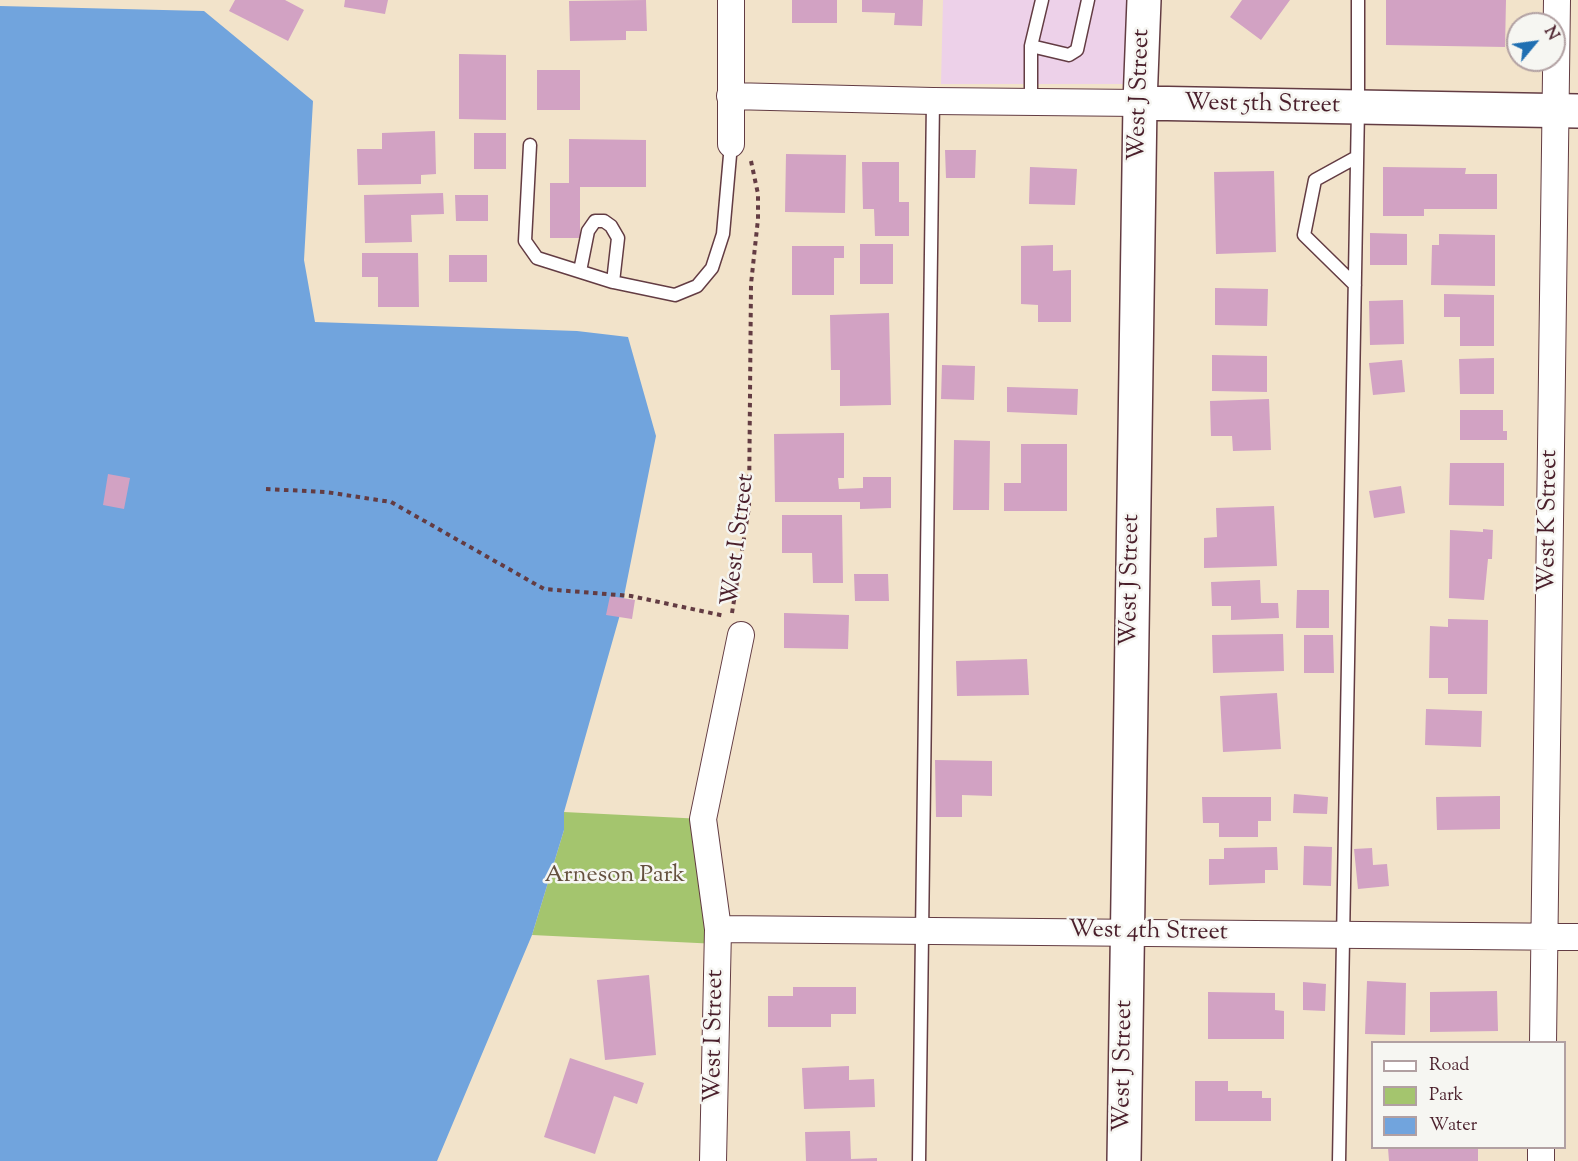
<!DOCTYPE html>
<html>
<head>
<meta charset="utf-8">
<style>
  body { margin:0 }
  #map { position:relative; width:1578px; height:1161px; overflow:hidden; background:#f2e3ca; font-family:"Sorts Mill Goudy",serif }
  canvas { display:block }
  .legend { position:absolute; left:1371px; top:1041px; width:195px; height:108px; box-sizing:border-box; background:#f6f6f2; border:2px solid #b1a0a2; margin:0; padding:8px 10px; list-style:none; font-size:18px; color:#4a1f2b }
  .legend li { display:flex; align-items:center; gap:12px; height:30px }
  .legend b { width:30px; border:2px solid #b1a0a2 }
  .north { position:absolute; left:1506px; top:12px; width:60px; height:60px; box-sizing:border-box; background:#f6f6f2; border:2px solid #b1a0a2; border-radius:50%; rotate:61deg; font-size:16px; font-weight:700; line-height:24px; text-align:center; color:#4a1f2b }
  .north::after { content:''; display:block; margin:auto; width:21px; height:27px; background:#1f6fb2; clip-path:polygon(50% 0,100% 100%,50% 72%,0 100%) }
</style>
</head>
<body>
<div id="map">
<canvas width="1578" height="1161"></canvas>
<ul class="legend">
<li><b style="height:8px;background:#fff"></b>Road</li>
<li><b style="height:16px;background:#a4c56e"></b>Park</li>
<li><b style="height:16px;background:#71a4dd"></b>Water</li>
</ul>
<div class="north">N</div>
</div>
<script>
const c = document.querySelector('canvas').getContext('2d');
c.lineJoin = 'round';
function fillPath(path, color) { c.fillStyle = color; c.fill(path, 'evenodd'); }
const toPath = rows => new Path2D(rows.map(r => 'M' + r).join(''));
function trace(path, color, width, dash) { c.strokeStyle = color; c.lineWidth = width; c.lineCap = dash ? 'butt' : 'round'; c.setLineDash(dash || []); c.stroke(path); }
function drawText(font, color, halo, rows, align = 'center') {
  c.font = font + ' "Sorts Mill Goudy",serif'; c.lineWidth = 5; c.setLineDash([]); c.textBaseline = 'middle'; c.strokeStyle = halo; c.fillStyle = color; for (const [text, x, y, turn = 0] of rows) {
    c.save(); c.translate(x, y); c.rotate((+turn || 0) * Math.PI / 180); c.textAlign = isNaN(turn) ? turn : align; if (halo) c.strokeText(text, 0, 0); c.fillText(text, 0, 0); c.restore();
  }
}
fillPath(toPath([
  [943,0,1127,0,1126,84,941,84]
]), '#edd1e9');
fillPath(toPath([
  [564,812,703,819,718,944,532,935,564,830]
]), '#a4c56e');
fillPath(toPath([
  [0,6,204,11,313,101,304,260,315,322,577,331,628,337,656,436,621,611,564,812,564,830,532,935,437,1161,0,1161]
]), '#71a4dd');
fillPath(toPath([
  [235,0,285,0,304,10,288,41,229,11],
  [345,0,388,0,385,14,344,7],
  [646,0,647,31,626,31,626,40,570,41,569,1],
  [792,0,837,0,837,23,792,23],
  [862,0,923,0,922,26,894,25,895,13,862,12],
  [1242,0,1290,0,1261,40,1230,17],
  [1386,0,1506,0,1505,47,1386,45],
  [459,54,506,55,506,120,459,119],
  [537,70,580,70,580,110,537,110],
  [435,131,436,174,421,175,421,184,358,185,357,149,382,149,382,133],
  [474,133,506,133,506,169,474,169],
  [569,139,646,140,646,187,580,187,580,238,550,238,550,183,569,183],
  [945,150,976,150,975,178,946,178],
  [786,154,846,155,845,213,785,212],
  [862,162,899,162,899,202,909,202,909,236,875,236,874,209,863,209],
  [1030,167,1077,169,1075,205,1029,204],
  [1383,167,1466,168,1465,174,1497,174,1497,209,1424,209,1424,216,1383,216],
  [1274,171,1276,252,1216,254,1214,172],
  [443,193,444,214,411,215,412,242,365,243,364,195],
  [455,195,488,195,488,221,456,221],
  [1370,233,1407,234,1407,265,1370,265],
  [1439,234,1495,235,1495,286,1431,285,1432,245,1439,245],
  [860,244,893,244,893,284,860,284],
  [1053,245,1053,271,1071,270,1071,322,1038,322,1038,305,1021,304,1021,246],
  [792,246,844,246,844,258,834,258,834,295,792,295],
  [362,253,418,253,419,307,378,307,378,277,362,277],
  [449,255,487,255,487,282,449,282],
  [1215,288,1268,289,1267,326,1215,325],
  [1444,294,1494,295,1494,346,1460,346,1460,317,1444,317],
  [1403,300,1404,344,1370,345,1369,301],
  [889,313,891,405,840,406,840,370,831,370,830,315],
  [1212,355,1267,356,1267,392,1212,391],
  [1494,358,1494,394,1460,394,1459,359],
  [1402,360,1405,392,1373,395,1369,363],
  [942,365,975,366,974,400,941,399],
  [1007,387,1078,389,1077,415,1007,412],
  [1269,399,1271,450,1233,451,1232,436,1211,436,1210,401],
  [1460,410,1503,410,1503,431,1507,431,1507,440,1460,440],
  [844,433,844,478,838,478,839,489,863,488,863,477,891,477,891,508,860,509,860,502,775,502,774,434],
  [954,440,990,441,989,510,953,510],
  [1021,444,1067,444,1067,511,1004,511,1004,483,1021,483],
  [1450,463,1504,463,1504,506,1449,505],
  [108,474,130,478,124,509,103,505],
  [1401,486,1405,513,1374,518,1369,491],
  [1274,506,1277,566,1204,568,1204,538,1217,537,1216,508],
  [782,515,842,515,843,583,813,583,812,553,782,553],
  [1483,529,1493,530,1492,559,1488,559,1484,600,1449,598,1450,530,1483,532],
  [854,574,888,574,889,601,855,601],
  [1260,580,1261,603,1278,603,1279,618,1231,620,1231,606,1212,606,1211,582],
  [1297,590,1329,590,1329,628,1296,628],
  [610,596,635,600,632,619,606,615],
  [784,613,849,615,848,649,784,648],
  [1448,619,1488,620,1487,694,1448,694,1448,678,1429,678,1430,626,1448,627],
  [1283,634,1284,671,1213,673,1212,635],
  [1304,635,1333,635,1334,673,1304,673],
  [1027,659,1029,695,957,696,956,661],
  [1277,693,1281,749,1223,752,1220,696],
  [1426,709,1482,711,1481,747,1425,745],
  [935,760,992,761,992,796,962,795,962,817,936,817],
  [1294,794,1328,797,1327,814,1293,813],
  [1500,796,1500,829,1437,830,1436,797],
  [1202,797,1271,797,1271,821,1258,821,1258,837,1219,837,1219,823,1203,823],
  [1304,846,1332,847,1331,886,1303,885],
  [1277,847,1278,870,1265,870,1265,883,1209,885,1209,859,1224,859,1224,848],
  [1372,848,1373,865,1387,864,1389,886,1358,889,1354,849],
  [649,975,656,1055,605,1060,597,980],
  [1367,981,1406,983,1405,1035,1365,1034],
  [1303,982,1326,984,1325,1011,1303,1010],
  [793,987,856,987,856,1014,831,1014,831,1027,768,1027,768,996,793,996],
  [1497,991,1498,1031,1430,1032,1430,992],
  [1208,992,1275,993,1275,1010,1284,1011,1284,1039,1208,1039],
  [570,1058,644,1083,637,1104,614,1096,595,1154,544,1137],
  [849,1066,849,1080,874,1079,875,1107,804,1109,802,1068],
  [1195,1081,1228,1081,1228,1091,1262,1091,1262,1098,1271,1098,1271,1121,1195,1121],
  [850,1131,851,1159,877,1158,877,1161,806,1161,805,1132],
  [1388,1148,1478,1148,1478,1161,1389,1161]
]), '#d2a2c3');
const lane = toPath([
  [1031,46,1069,55,1077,50,1088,0],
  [1031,103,1031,46,1042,0],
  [530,145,525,241,537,258,613,282,675,295,697,286,712,268,723,234,731,144],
  [580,271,588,231,595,221,604,221,611,226,618,238,613,282],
  [1355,285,1304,235,1315,180,1355,158],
  [919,1161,933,101],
  [1339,1161,1358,108,1358,0]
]);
const street = toPath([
  [730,96,933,101,1140,103],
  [731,144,731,0],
  [718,929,1578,937],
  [1543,1042,1557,0],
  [713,1161,718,929,703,819,741,635],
  [1541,1161,1541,1148]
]);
const secondary = toPath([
  [1140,103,1578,111],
  [1124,1161,1140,103,1144,0]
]);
trace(lane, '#633c43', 15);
trace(street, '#633c43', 28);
trace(secondary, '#633c43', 36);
trace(toPath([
  [266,489,326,492,391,502,544,589,631,596,725,616],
  [732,613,749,507,751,284,758,219,758,194,751,161]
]), '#633c43', 4, [4.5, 4.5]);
trace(lane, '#fff', 12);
trace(street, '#fff', 26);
trace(secondary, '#fff', 33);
drawText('24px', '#4a1f2b', '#f6f6f2', [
  ["West J Street",1141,95,-88],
  ["West 5th Street",1262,106,1],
  ["West K Street",1550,521,-89],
  ["West I Street",740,540,-83],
  ["West J Street",1132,580,-89],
  ["West 4th Street",1148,933,1],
  ["West I Street",716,1036,-89],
  ["West J Street",1125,1066,-89]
]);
drawText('24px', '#65513f', '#f6f6f2', [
  ["Arneson Park",615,877]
]);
</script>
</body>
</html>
